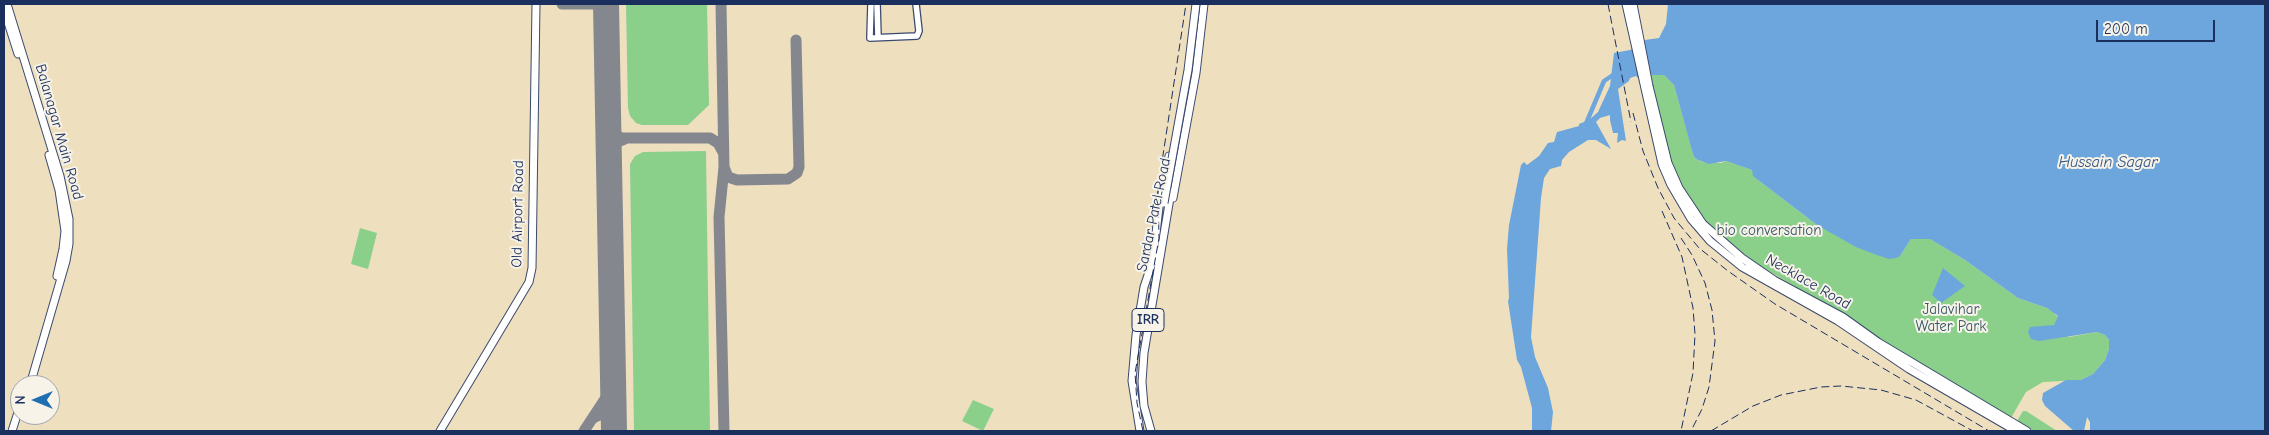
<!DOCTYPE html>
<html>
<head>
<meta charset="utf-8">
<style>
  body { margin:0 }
  #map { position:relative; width:2269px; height:435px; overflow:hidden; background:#eedfbf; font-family:"Comic Neue",sans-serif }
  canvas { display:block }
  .frame { position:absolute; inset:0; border:5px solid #1b2f5e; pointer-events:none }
  .north { position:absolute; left:10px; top:375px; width:50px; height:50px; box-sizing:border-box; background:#f7f3e8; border:1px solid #9fa5b1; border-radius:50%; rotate:270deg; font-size:14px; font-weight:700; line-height:20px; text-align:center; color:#1b2f5e }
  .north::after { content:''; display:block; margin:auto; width:18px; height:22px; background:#1f6fb2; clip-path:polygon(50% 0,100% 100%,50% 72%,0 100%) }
  .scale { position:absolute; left:2096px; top:20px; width:119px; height:22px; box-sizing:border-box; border:2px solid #1b2f5e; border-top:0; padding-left:6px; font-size:15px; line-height:18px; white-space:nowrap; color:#1b2f5e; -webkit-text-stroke:4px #f7f3e8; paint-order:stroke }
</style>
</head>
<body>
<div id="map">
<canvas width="2269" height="435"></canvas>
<div class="frame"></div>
<div class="north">N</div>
<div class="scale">200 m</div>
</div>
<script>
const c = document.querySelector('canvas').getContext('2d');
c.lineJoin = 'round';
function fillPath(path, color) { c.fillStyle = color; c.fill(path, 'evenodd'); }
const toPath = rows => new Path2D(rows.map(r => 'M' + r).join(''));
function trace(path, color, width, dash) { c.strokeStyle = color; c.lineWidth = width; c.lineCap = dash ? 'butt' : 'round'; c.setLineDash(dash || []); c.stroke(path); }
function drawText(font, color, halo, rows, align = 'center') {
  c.font = font + ' "Comic Neue",sans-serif'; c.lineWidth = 4; c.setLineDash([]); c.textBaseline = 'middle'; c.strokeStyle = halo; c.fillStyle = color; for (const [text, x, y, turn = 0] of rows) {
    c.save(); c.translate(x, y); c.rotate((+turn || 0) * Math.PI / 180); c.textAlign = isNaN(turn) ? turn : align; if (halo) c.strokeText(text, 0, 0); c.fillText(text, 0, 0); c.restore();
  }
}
fillPath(toPath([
  [626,4,707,4,709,105,688,125,642,125,636,123,630,116,628,108],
  [1650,75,1664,75,1674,85,1694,157,1698,160,1702,162,1721,163,1726,161,1752,170,1758,180,1817,225,1900,256,1911,239,1930,239,1965,260,2018,298,2047,308,2053,312,2058,317,2054,325,2048,327,2069,337,2097,332,2105,335,2109,340,2110,346,2105,360,2093,374,2081,380,2043,382,2026,392,2011,418,1878,339,1834,309,1755,263,1702,219,1690,203,1670,164],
  [706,151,710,431,634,431,630,164,635,156,643,152],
  [360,228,377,233,368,269,351,264],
  [973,400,994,409,983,431,962,421],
  [2023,411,2026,411,2057,431,2033,431,2017,421]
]), '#8ad08b');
fillPath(toPath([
  [1668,4,2265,4,2265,431,2090,431,2090,422,2087,417,2084,431,2074,431,2045,406,2042,400,2043,393,2066,380,2081,380,2093,374,2105,360,2109,349,2109,340,2105,335,2097,332,2039,341,2031,339,2028,332,2030,327,2054,325,2058,316,2047,308,2018,298,1965,260,1930,239,1911,239,1900,256,1896,258,1889,259,1874,254,1856,247,1817,225,1758,180,1753,176,1752,170,1726,161,1709,164,1698,160,1694,157,1691,147,1674,85,1664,75,1650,75,1639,79,1636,76,1630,78,1629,81,1618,89,1626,141,1622,140,1617,143,1618,133,1613,133,1610,120,1610,115,1600,118,1596,122,1611,149,1596,140,1588,140,1569,152,1562,160,1561,166,1550,169,1544,178,1541,198,1531,337,1535,357,1548,388,1553,412,1551,431,1532,431,1532,408,1521,367,1517,360,1508,301,1509,298,1507,249,1509,225,1521,165,1524,162,1527,165,1539,156,1548,143,1554,142,1557,132,1579,126,1579,124,1589,120,1598,112,1610,86,1614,53,1630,50,1638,44,1644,44,1645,40,1659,38,1666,24],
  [1943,268,1965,286,1941,303,1932,295]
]), '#6ca6dc');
trace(toPath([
  [1585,126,1604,81,1613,75]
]), '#6ca6dc', 4.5);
trace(toPath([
  [562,4,606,4],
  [721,4,724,167,719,217,724,431],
  [608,124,613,134,622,138,710,138,718,143,723,152],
  [608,154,613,144,625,139],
  [724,167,728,177,737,180,788,179,797,173,799,167,796,40],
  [593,418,599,415,607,415,611,416,614,422],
  [584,431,609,393,613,377]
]), '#84878e', 11);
trace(toPath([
  [606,4,614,431]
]), '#84878e', 26);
const minor = toPath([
  [871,4,870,38,917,36,919,31,916,4],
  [877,4,878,37]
]);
const major = toPath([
  [7,4,60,176,69,219,69,244,66,261,30,385],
  [1626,4,1662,164,1671,185,1691,219,1710,241,1742,267,1838,321,1909,369,2016,431],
  [1633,4,1649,86,1668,163,1679,188,1703,224,1742,258,1774,280,1843,317,1878,342,2027,431],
  [4,10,18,54],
  [49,155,59,190,65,231,63,249,57,276],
  [1173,198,1196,73,1204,4],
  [12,431,20,406],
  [440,431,529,282,532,268,536,4],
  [1140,431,1132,381,1136,335,1144,287,1153,260,1159,207,1169,156],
  [1151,431,1144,406,1142,382,1144,353,1171,192]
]);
trace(minor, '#3b496d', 8);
trace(major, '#3b496d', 9);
trace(minor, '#fff', 5.5);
trace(major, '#fff', 7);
trace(toPath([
  [1608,4,1631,122],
  [1633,113,1643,151,1658,188,1674,218,1699,248,1728,271,1775,304,1989,431],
  [1662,211,1682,257,1693,308,1695,334,1693,373,1681,431],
  [1681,238,1692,255,1705,283,1712,310,1715,341,1709,387,1702,409,1691,431],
  [1143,431,1137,403,1135,373,1159,238,1158,188,1186,4],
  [1711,431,1753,406,1781,395,1821,387,1841,386,1881,390,1916,400,1973,431]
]), '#1b2f5e', 1, [8, 4]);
const majorBridge = toPath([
  [1164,203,1188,70,1196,4]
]);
trace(majorBridge, '#3b496d', 9, []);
trace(majorBridge, '#fff', 7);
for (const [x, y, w] of [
  [1148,320,32]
]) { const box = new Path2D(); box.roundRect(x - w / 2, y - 11.5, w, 23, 4); c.fillStyle = '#f7f3e8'; c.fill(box); trace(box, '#1b2f5e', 1); }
drawText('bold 14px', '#1b2f5e', null, [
  ["IRR",1148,320]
]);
drawText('15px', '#1b2f5e', '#f7f3e8', [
  ["Balanagar Main Road",59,132,74],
  ["Old Airport Road",518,214,-89],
  ["Sardar Patel Road",1154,215,-78],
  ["Necklace Road",1808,282,30]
]);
drawText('15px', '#375769', '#f7f3e8', [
  ["bio conversation",1769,231],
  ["Jalavihar",1951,310],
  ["Water Park",1951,327]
]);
drawText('italic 16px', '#335384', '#f7f3e8', [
  ["Hussain Sagar",2108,162]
]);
</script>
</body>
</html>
